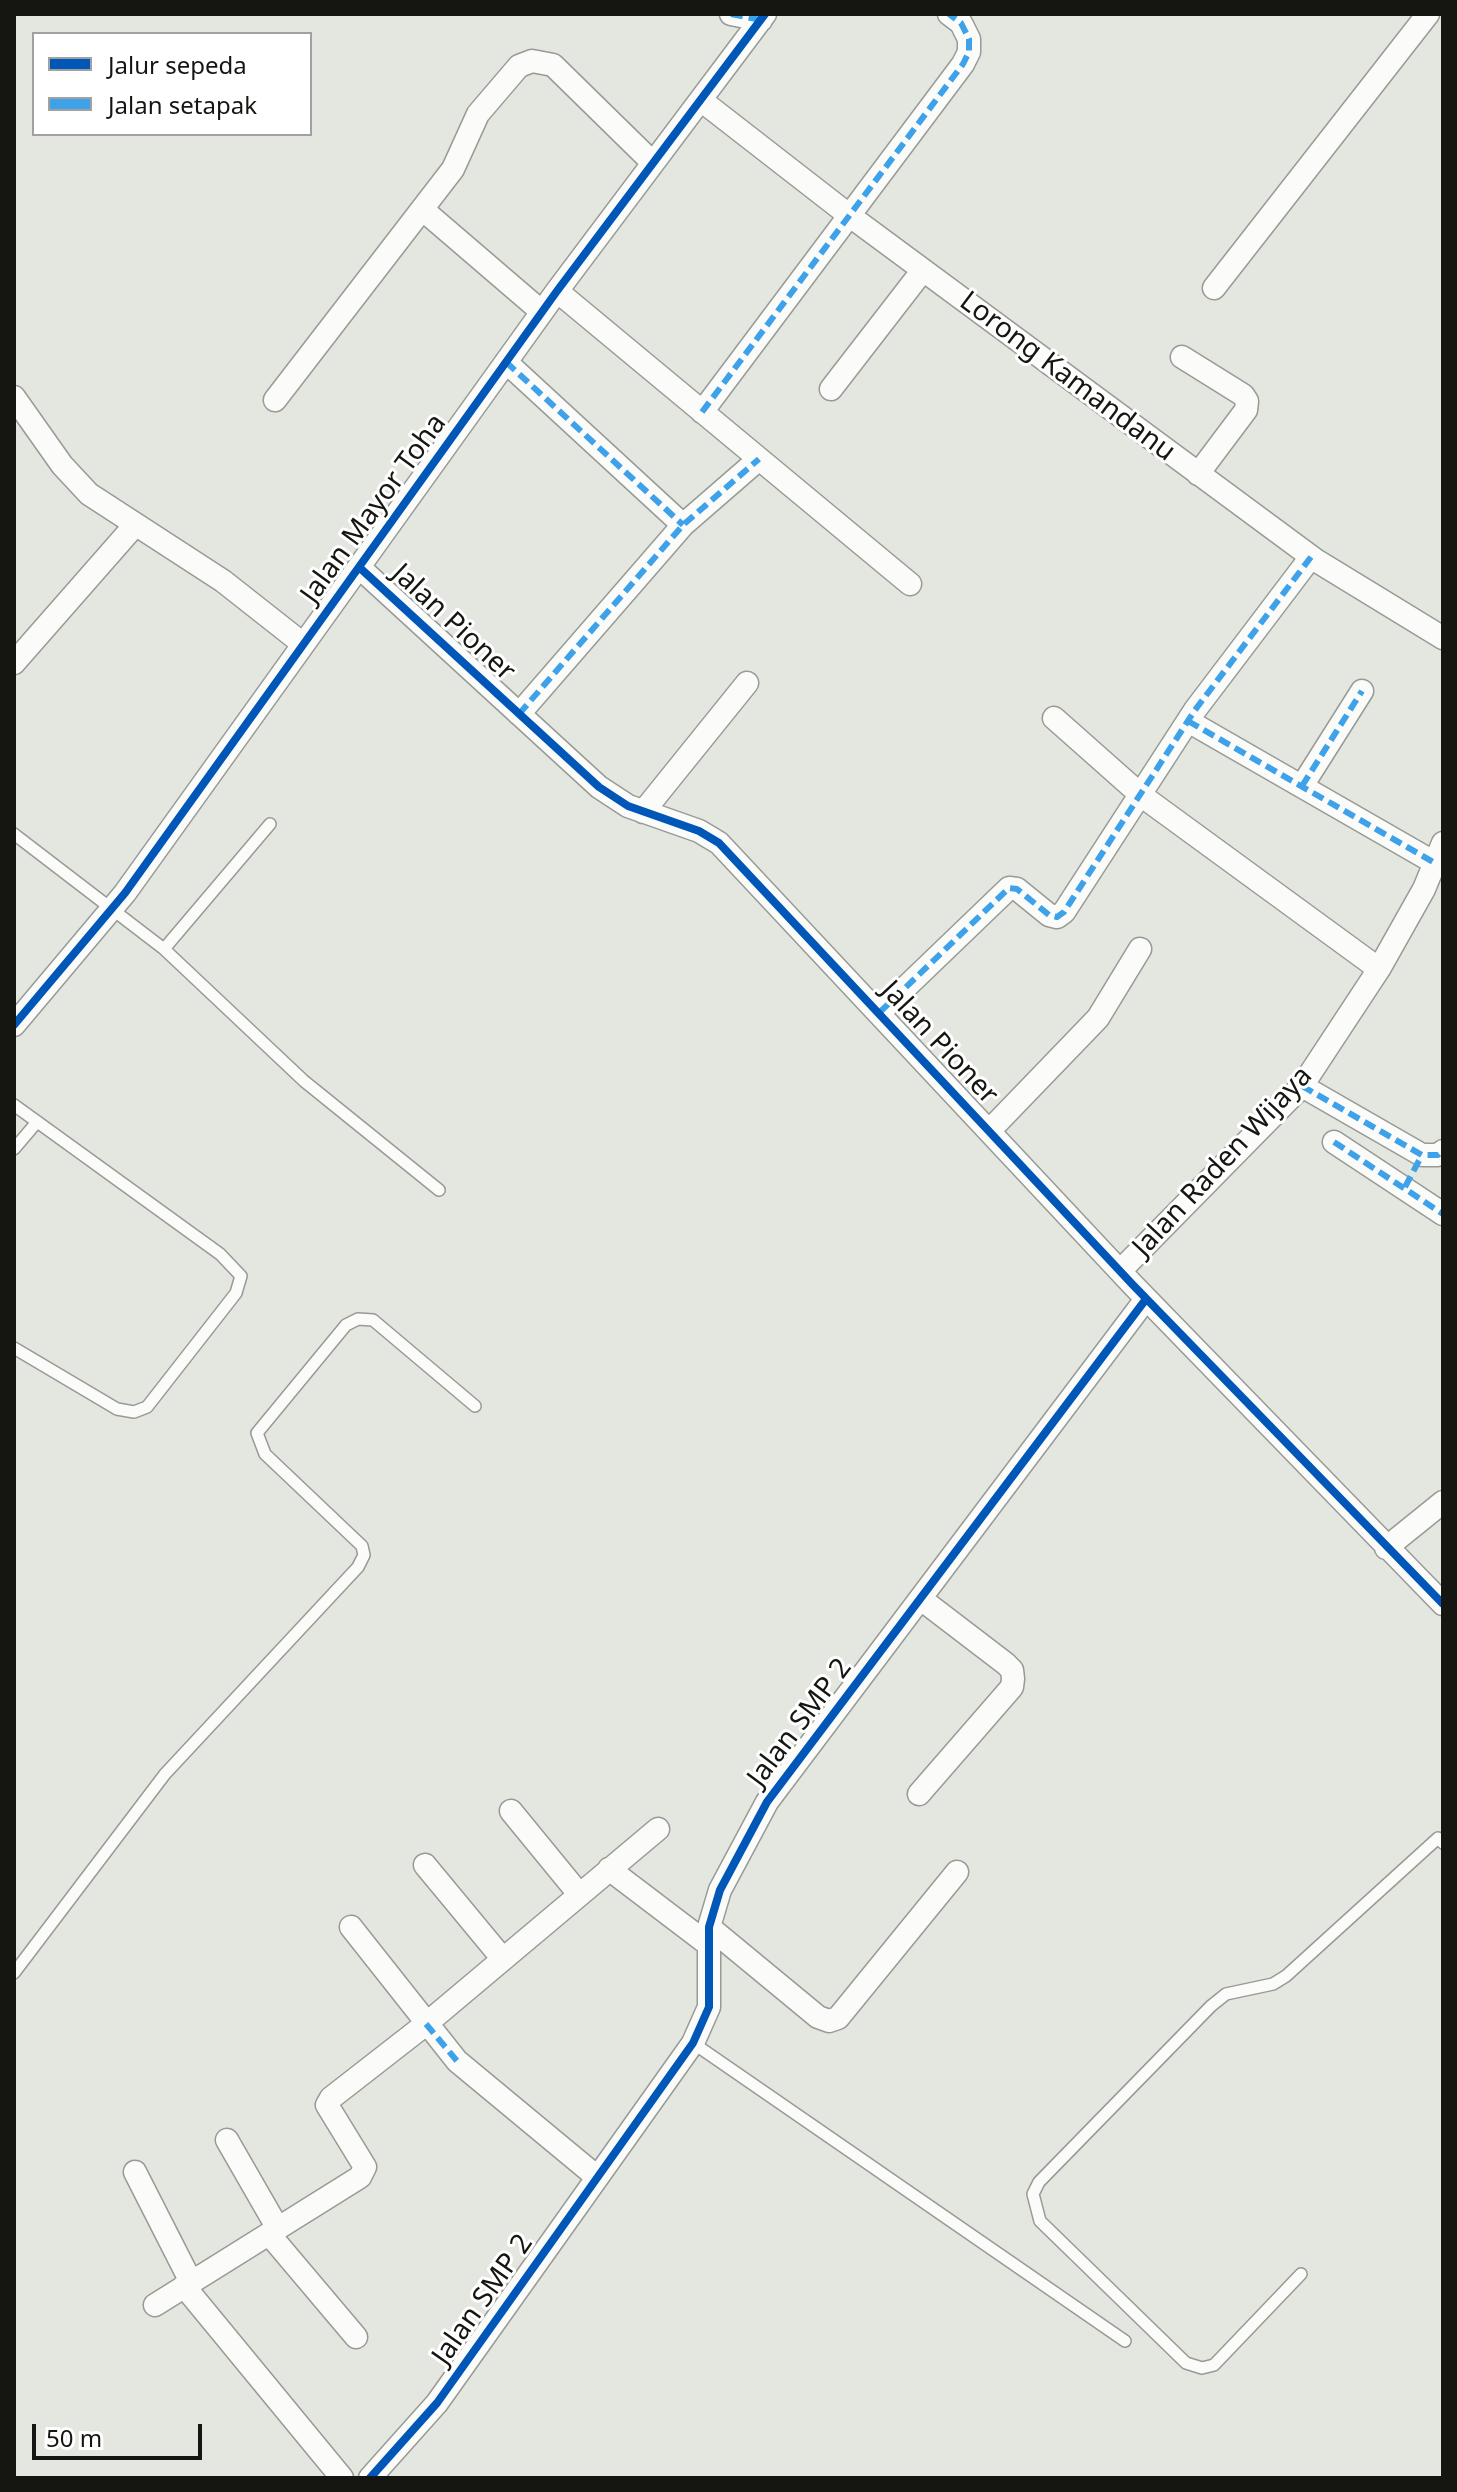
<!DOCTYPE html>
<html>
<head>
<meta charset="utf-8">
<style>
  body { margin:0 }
  #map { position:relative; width:1457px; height:2492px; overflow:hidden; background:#e4e6e0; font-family:"Noto Sans",sans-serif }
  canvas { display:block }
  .frame { position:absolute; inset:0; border:16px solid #151612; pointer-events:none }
  .legend { position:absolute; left:32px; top:32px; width:280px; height:104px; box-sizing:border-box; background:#fff; border:2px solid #a1a2a0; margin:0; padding:10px 14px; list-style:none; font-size:24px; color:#151612 }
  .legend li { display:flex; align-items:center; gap:16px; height:40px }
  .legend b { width:40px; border:2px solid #a1a2a0 }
  .scale { position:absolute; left:32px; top:2424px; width:170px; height:36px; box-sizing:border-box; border:4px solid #151612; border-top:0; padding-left:10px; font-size:24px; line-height:28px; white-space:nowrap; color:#151612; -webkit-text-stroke:6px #fff; paint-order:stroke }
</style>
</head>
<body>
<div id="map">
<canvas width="1457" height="2492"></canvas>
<div class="frame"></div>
<ul class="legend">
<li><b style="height:10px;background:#0057b8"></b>Jalur sepeda</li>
<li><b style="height:10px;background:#3da2ea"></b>Jalan setapak</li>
</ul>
<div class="scale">50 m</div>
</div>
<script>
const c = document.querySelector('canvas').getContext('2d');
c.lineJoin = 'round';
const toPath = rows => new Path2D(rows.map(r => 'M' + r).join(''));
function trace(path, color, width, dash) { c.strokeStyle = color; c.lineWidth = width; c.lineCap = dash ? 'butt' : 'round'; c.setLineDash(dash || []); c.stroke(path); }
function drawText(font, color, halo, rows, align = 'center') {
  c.font = font + ' "Noto Sans",sans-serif'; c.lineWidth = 6; c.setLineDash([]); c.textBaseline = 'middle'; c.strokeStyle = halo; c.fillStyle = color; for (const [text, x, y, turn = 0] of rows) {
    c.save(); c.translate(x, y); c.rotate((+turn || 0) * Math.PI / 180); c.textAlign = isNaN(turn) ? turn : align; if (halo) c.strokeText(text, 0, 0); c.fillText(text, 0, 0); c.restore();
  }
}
const service = toPath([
  [14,834,164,949,304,1081,439,1190],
  [164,949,270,824],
  [14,1105,220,1254,241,1276,236,1293,147,1407,134,1412,117,1409,14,1348],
  [14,1149,37,1122],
  [14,1973,165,1774,358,1567,364,1555,362,1546,265,1454,257,1433,346,1325,358,1319,373,1320,475,1406],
  [693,2043,1125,2341],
  [1301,2274,1214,2365,1202,2368,1186,2363,1040,2221,1033,2194,1039,2182,1211,2006,1226,1994,1273,1984,1286,1976,1438,1838,1443,1843]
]);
const minor = toPath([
  [731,14,761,20],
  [702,101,850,216,1317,561,1443,638],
  [422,209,542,312],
  [1214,288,1428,14],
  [557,291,910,584],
  [1182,357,1243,395,1247,401,1246,410,1198,474],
  [506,362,683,525],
  [831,389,923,270],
  [14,397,62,465,89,494,223,581,303,644],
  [275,400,453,169,478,114,519,66,532,61,553,65,653,163],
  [702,412,963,64,969,52,969,39,961,23,949,14],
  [360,568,599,787,628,806,699,831,719,843,1133,1285,1443,1604],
  [14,663,135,525],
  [519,714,683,525,759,459],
  [1054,718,1142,796,1379,969],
  [1188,721,1435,863],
  [1302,786,1362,691],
  [643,812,747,683],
  [880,1012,1009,888,1017,889,1049,915,1057,917,1064,912,1195,710,1311,557],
  [14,1025,125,893,557,291,765,14],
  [1302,1086,1422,1155,1438,1155,1443,1151],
  [991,1129,1098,1018,1140,949],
  [1334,1142,1443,1214],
  [1120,1271,1302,1086,1379,969,1424,889,1443,843],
  [1386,1548,1443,1502],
  [919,1794,1012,1687,1013,1679,1012,1670,1006,1664,921,1599],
  [511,1811,579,1894],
  [425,1865,502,1958],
  [609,1869,709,1945],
  [351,1927,457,2061,597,2177],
  [709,1927,818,2017,829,2021,838,2018,957,1872],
  [227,2140,277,2227],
  [135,2172,191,2282],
  [269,2234,356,2337],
  [184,2286,342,2478],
  [155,2305,360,2177,365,2167,327,2105,331,2098,426,2024,658,1829],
  [370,2478,437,2403,693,2043,709,2007,709,1927,720,1890,767,1802,1146,1299]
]);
trace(service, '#989a95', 14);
trace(minor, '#989a95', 25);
trace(service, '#fbfbfa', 11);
trace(minor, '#fbfbfa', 22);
trace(toPath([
  [731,14,761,20],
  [506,362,683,525],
  [702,412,963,64,969,52,969,39,961,23,949,14],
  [519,714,683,525,759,459],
  [1188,721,1435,863],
  [1302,786,1362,691],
  [880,1012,1009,888,1017,889,1049,915,1057,917,1064,912,1195,710,1311,557],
  [1302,1086,1422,1155,1438,1155,1443,1151],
  [1334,1142,1443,1214],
  [1405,1187,1422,1155],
  [426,2024,457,2061]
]), '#3da2ea', 6, [12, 6]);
trace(toPath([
  [360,568,599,787,628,806,699,831,719,843,1133,1285,1443,1604],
  [14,1025,125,893,557,291,765,14],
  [370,2478,437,2403,693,2043,709,2007,709,1927,720,1890,767,1802,1146,1299]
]), '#0057b8', 8);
drawText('28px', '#151612', '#fff', [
  ["Lorong Kamandanu",1067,377,37],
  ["Jalan Mayor Toha",374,509,-54],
  ["Jalan Pioner",453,623,43],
  ["Jalan Pioner",939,1043,47],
  ["Jalan Raden Wijaya",1223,1162,-47],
  ["Jalan SMP 2",800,1723,-53],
  ["Jalan SMP 2",483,2300,-55]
]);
</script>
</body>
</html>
